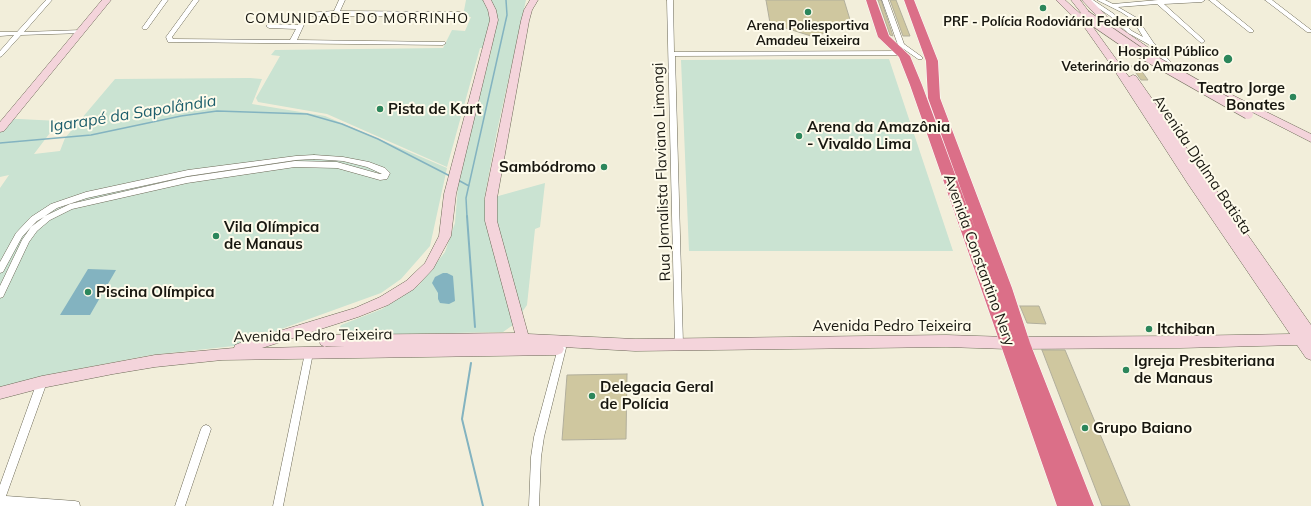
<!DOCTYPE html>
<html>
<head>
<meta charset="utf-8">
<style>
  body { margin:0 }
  canvas { display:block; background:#f2eeda }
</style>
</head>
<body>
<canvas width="1311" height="506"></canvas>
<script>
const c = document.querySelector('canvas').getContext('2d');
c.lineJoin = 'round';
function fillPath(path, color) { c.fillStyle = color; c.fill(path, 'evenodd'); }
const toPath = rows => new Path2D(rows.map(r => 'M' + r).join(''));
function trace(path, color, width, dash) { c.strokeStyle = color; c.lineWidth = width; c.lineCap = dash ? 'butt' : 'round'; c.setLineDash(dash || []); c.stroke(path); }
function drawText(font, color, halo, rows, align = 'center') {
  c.font = font + ' Mulish,sans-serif'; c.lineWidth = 4; c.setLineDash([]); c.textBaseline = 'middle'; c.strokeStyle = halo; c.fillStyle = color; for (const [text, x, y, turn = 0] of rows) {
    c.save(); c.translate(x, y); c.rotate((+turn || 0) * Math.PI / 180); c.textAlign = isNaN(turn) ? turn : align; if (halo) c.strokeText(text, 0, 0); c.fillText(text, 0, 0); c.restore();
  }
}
fillPath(toPath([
  [466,0,526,0,497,131,484,200,545,183,540,227,535,229,527,305,513,325,503,332,343,335,338,331,341,325,382,309,419,285,445,252,455,223,459,174,492,48,480,48,447,167,327,114,258,102,256,98,280,56,271,55,275,50,443,48,452,30,465,31,471,17,463,16],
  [889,59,953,251,689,251,681,60],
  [250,78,262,79,252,104,325,116,447,168,430,246,401,279,381,293,234,346,151,355,46,375,0,388,0,188,9,175,0,177,0,122,8,122,10,119,19,119,59,121,34,154,60,151,65,138,115,79]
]), '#cae3d2');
fillPath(toPath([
  [88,269,116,270,90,315,60,315],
  [443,273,447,273,453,276,455,301,449,304,440,303,438,299,438,293,432,283,435,277]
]), '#83b3c0');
trace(toPath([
  [0,143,91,135,181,116,217,111,307,114,342,124,378,139,450,176],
  [458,180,469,186],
  [467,217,466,198,507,15,506,0]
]), '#83b3c0', 1.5);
trace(toPath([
  [467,216,475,327],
  [471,363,462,419,483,506]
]), '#83b3c0', 2);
const building = toPath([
  [766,0,844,0,851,23,814,37,770,23,766,0],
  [878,0,881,0,893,36,890,35,878,0],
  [890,0,896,0,910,36,903,36,890,0],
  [1131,66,1138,66,1148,80,1141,80,1131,66],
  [1020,306,1039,306,1046,324,1027,323,1020,306],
  [1042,350,1065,350,1130,506,1102,506,1042,350],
  [627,374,626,439,562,440,567,375,627,374]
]);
fillPath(building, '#cfc79f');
trace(building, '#b2af9c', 1);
const street = toPath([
  [46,0,52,0,24,32,82,30,84,31,84,33,21,35,2,56,0,57,0,51,14,35,0,36,0,32,17,32,46,0],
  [162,0,168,0,147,29,143,29,142,28,162,0],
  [193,0,199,0,172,37,173,39,290,40,296,29,269,28,266,26,269,24,298,25,303,16,307,13,334,11,339,0,345,0,340,11,461,12,464,14,461,16,310,16,307,18,297,40,445,42,446,43,443,45,168,42,166,37,193,0],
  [667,0,673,0,674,52,901,51,904,53,901,55,675,56,683,344,682,347,679,348,676,347,675,344,667,0],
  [882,0,888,0,904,44,922,57,922,59,918,59,898,45,882,0],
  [1086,0,1093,0,1114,14,1132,31,1143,37,1133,20,1121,12,1097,0,1105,0,1113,4,1158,0,1205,0,1202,2,1164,4,1205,41,1202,43,1200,42,1157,4,1118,7,1137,18,1153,42,1174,66,1171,68,1169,67,1148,44,1128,33,1110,16,1086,0],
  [1209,0,1216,0,1253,30,1253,32,1249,32,1209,0],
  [1265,0,1272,0,1311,30,1311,32,1307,32,1265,0],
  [314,155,343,157,369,162,385,168,390,173,387,179,380,180,337,168,295,167,187,183,72,209,50,220,37,231,29,242,3,297,0,298,0,286,22,240,31,227,22,237,3,272,0,273,0,262,16,233,31,217,51,204,86,192,188,170,296,156,314,155],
  [314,159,343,161,367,167,382,174,380,174,337,162,295,161,187,177,70,204,45,216,57,208,87,198,188,176,296,160,314,159],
  [44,217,31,227,37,221,44,217],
  [562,344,565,345,566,348,544,437,541,457,539,506,529,506,531,457,534,437,558,348,559,345,562,344],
  [309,349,312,350,313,353,283,506,273,506,305,353,306,350,309,349],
  [42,378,45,379,47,382,6,496,75,501,79,502,80,506,0,506,0,485,37,382,39,379,42,378],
  [206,425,209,426,211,429,185,506,175,506,201,429,203,426,206,425]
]);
const secondary = toPath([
  [102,0,111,0,4,131,0,132,0,122,102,0],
  [483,0,491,0,496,10,498,20,456,194,451,236,433,269,414,289,388,305,358,317,262,348,345,346,326,347,321,345,319,341,321,337,326,335,515,333,485,221,485,198,521,21,524,10,530,0,538,0,532,10,529,21,497,198,497,221,528,334,635,339,946,335,1008,337,1180,336,1290,334,1188,184,1111,65,1085,28,1056,0,1065,0,1086,19,1071,0,1080,0,1096,21,1095,23,1090,23,1129,77,1133,75,1136,76,1311,325,1311,360,1306,358,1297,345,1180,348,1008,349,946,347,635,351,563,347,564,349,562,353,557,355,222,360,155,367,113,374,42,388,0,399,0,387,42,376,155,355,234,348,235,345,240,343,355,308,380,297,406,281,425,263,439,236,444,194,490,20,488,10,483,0],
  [1082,0,1091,0,1113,23,1159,55,1161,57,1159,59,1153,59,1107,27,1082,0],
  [1206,82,1311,134,1311,142,1203,87,1201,85,1203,83,1206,82]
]);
const highway = toPath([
  [866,0,876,0,889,36,910,56,922,85,976,231,928,98,926,61,904,0,914,0,938,61,940,98,1012,288,1030,343,1094,506,1057,506,910,85,899,57,878,37,866,0]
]);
trace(street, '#6c6957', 1);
trace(secondary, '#6c6957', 1);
trace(highway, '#fff', 1);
fillPath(street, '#fff');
fillPath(secondary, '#f4d4db');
fillPath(highway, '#db6f88');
const secondaryBridge = toPath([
  [1085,15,1139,52,1248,114]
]);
trace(secondaryBridge, '#6c6957', 11, []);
trace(secondaryBridge, '#f4d4db', 10);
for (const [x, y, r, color] of [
  [1043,8,4,"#2c865b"],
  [808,12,4,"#2c865b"],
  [1228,59,5,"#2c865b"],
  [1293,97,4,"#2c865b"],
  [380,109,4,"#2c865b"],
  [799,136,4,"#2c865b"],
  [604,167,4,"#2c865b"],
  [216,236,4,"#2c865b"],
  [88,292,4,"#2c865b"],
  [1149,329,4,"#2c865b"],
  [1126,370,4,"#2c865b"],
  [592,396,4,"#2c865b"],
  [1085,428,4,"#2c865b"]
]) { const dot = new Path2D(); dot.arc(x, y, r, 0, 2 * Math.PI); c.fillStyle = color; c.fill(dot); trace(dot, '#fefbeb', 1.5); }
drawText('bold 13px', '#181710', '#fefbeb', [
  ["PRF - Polícia Rodoviária Federal",1043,22],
  ["Arena Poliesportiva",808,26],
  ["Amadeu Teixeira",808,41],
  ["Hospital Público",1219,52,"right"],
  ["Veterinário do Amazonas",1219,67,"right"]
]);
c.letterSpacing = '1px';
drawText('14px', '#181710', '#fefbeb', [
  ["COMUNIDADE DO MORRINHO",357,19]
]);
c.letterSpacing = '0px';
drawText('bold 15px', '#181710', '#fefbeb', [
  ["Teatro Jorge",1285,88,"right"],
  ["Bonates",1285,105,"right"],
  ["Pista de Kart",388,109],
  ["Arena da Amazônia",807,127],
  ["- Vivaldo Lima",807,144],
  ["Sambódromo",596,167,"right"],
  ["Vila Olímpica",224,227],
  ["de Manaus",224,244],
  ["Piscina Olímpica",96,292],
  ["Itchiban",1157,329],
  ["Igreja Presbiteriana",1134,361],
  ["de Manaus",1134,378],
  ["Delegacia Geral",600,387],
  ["de Polícia",600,404],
  ["Grupo Baiano",1093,428]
], 'left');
drawText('15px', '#181710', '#fefbeb', [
  ["Avenida Djalma Batista",1202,165,56],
  ["Rua Jornalista Flaviano Limongi",662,172,-92],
  ["Avenida Constantino Nery",979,260,70],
  ["Avenida Pedro Teixeira",892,326],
  ["Avenida Pedro Teixeira",313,336,-1]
]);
drawText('italic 16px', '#1c5d6b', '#fefbeb', [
  ["Igarapé da Sapolândia",133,114,-9]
]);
</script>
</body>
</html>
